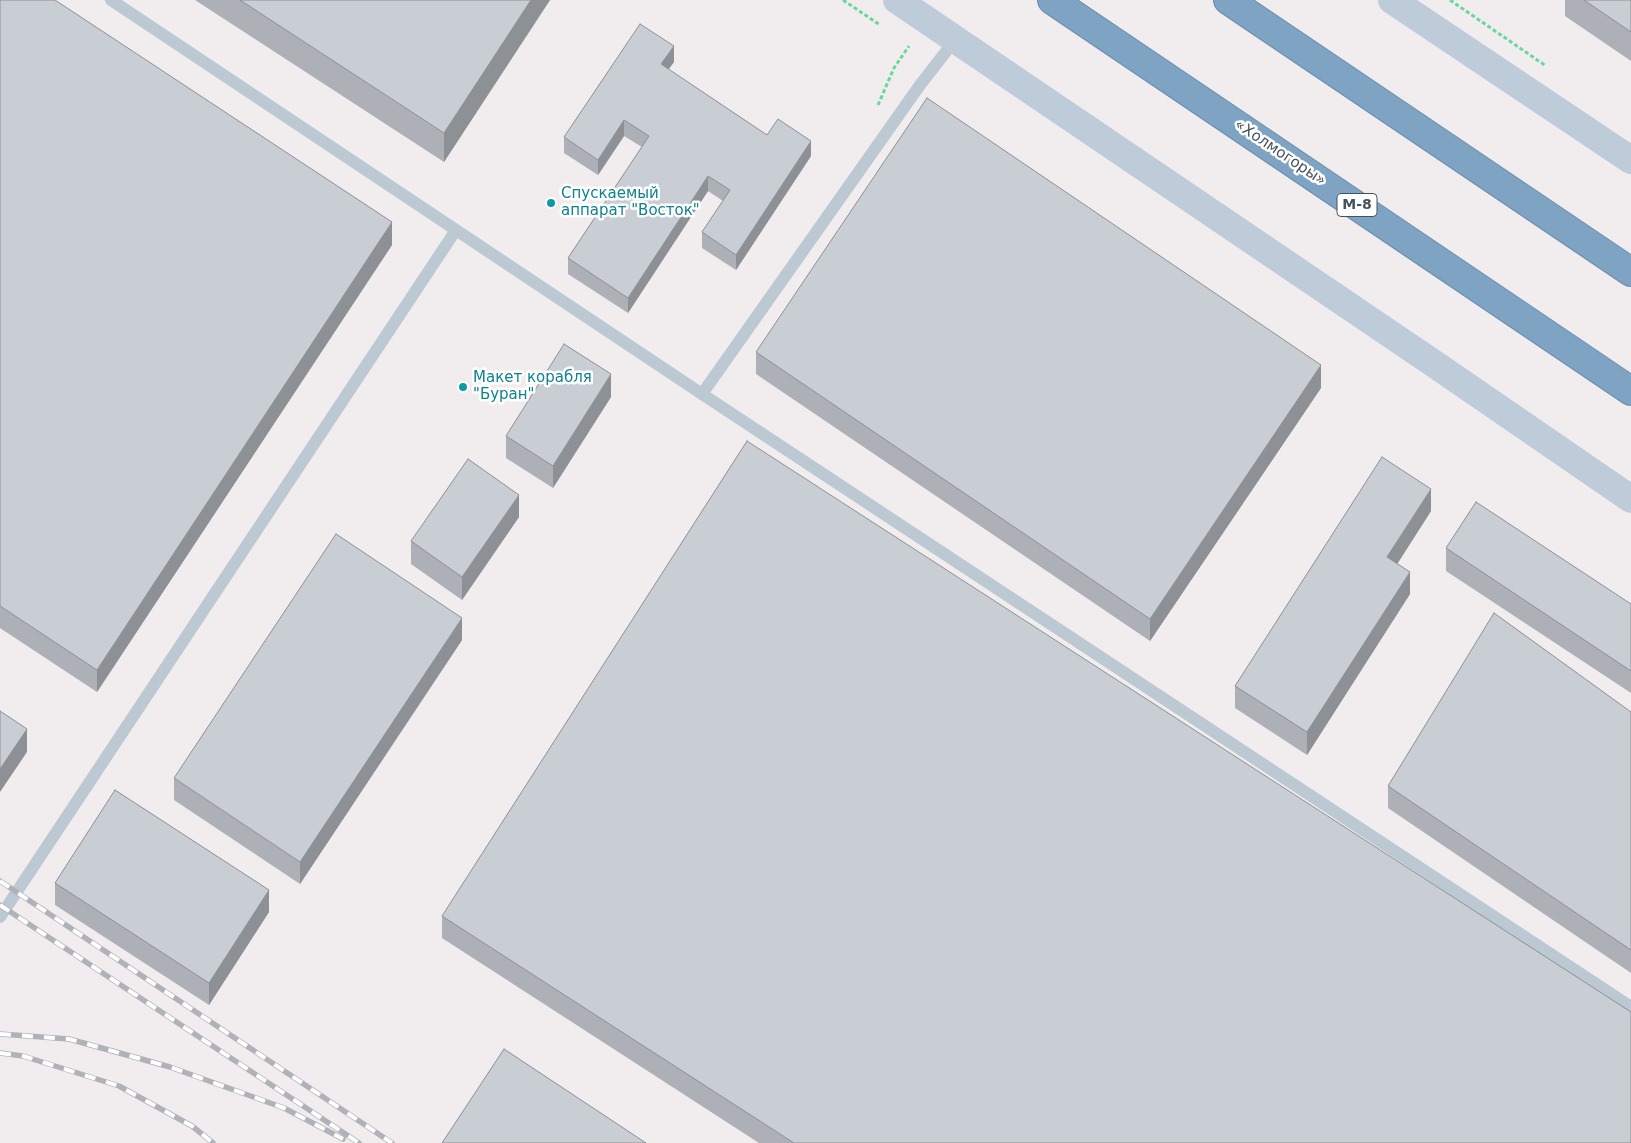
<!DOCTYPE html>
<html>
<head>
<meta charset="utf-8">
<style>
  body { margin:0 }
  canvas { display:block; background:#f1edee }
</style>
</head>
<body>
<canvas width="1631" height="1143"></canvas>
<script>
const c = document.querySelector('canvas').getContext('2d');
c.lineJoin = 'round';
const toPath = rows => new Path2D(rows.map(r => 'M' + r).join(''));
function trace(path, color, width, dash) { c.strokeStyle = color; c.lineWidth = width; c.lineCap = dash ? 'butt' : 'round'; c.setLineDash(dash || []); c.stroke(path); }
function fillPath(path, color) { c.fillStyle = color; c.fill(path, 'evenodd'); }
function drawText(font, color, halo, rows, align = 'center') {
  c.font = font + ' "DejaVu Sans",sans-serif'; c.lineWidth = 5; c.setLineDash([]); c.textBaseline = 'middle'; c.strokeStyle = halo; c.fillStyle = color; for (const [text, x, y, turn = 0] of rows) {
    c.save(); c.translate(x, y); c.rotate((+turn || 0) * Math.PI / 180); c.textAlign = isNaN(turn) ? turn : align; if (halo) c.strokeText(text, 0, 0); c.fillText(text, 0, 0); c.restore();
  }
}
const highway = toPath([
  [1052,0,1631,391],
  [1228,0,1631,272]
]);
trace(highway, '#6a8eaf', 30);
trace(toPath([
  [843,0,880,25],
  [1450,0,1546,66],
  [878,105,894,68,909,46]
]), '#6ad79c', 3, [4, 2.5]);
trace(toPath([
  [111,0,702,394,1631,1007],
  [702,394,920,85,955,40],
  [0,917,456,230]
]), '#bcc9d2', 12);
trace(toPath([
  [897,0,1433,363,1631,499],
  [1392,0,1631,160]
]), '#beccda', 28);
trace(highway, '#7fa3c3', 28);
const rail = toPath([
  [0,881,392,1143],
  [0,905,359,1143],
  [0,1034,69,1039,170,1067,284,1108,343,1139],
  [0,1053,23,1056,119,1086,192,1126,213,1143]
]);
trace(rail, '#afb3b9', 5.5);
trace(rail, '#fff', 4, [11]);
fillPath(toPath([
  [0,0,392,245,97,692,0,628],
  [195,0,550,0,444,162],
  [1565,0,1631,0,1631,61,1565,16],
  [674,62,668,69,767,135,811,156,736,270,702,248,702,232,723,201,708,191,628,313,568,274,568,258,642,147,624,136,598,175,564,153,564,137],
  [756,352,1321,388,1150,641,756,374],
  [611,397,553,488,506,458,506,436],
  [1431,511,1397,564,1410,594,1307,755,1235,708,1235,686],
  [519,517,462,600,411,564,411,541],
  [1446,548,1631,604,1631,693,1446,571],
  [462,640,300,884,174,800,174,778],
  [1631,712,1631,973,1388,808,1388,786],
  [55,883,269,912,209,1005,55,905],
  [442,916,1631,1143,759,1143,442,938]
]), '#adb0b6');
fillPath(toPath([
  [531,0,550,0,444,162,444,133],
  [674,46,674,62,661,80,661,64],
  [624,120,624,136,598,175,598,160],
  [811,141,811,156,736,270,736,255],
  [708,176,708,191,628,313,628,298],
  [392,222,392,245,97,692,97,670],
  [1321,365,1321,388,1150,641,1150,619],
  [611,374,611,397,553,488,553,466],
  [1431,489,1431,511,1387,580,1387,557],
  [519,495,519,517,462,600,462,577],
  [1410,572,1410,594,1307,755,1307,732],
  [462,618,462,640,300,884,300,862],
  [27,729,27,752,0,792,0,769],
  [269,890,269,912,209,1005,209,983]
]), '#8d9094');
const building = toPath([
  [0,0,55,0,392,222,97,670,0,606,0,0],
  [240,0,531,0,444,133,240,0],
  [1584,0,1631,0,1631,32,1584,0],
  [640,24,674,46,661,64,767,135,778,119,811,141,736,255,702,232,730,190,708,176,628,298,568,258,649,136,624,120,598,160,564,137,640,24],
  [927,98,1321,365,1150,619,756,352,927,98],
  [564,344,611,374,553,466,506,436,564,344],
  [747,441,1631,1012,1631,1143,794,1143,442,916,747,441],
  [1382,457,1431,489,1387,557,1410,572,1307,732,1235,686,1382,457],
  [468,459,519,495,462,577,411,541,468,459],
  [1476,502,1631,604,1631,671,1446,548,1476,502],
  [336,534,462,618,300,862,174,778,336,534],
  [1494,613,1631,712,1631,950,1388,786,1494,613],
  [0,711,27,729,0,769,0,711],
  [115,790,269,890,209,983,55,883,115,790],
  [504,1049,646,1143,442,1143,504,1049]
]);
fillPath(building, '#c9cdd4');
trace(building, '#8d9094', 1);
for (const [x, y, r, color] of [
  [551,203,5,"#0f9aa8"],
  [463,387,5,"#0f9aa8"]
]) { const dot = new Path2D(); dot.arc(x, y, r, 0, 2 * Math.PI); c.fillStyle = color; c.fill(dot); trace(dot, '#fff', 2); }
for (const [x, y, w] of [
  [1357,205,40]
]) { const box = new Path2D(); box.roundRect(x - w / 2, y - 11.5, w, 23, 4); c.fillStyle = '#fff'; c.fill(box); trace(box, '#44525e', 1); }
drawText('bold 14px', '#44525e', null, [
  ["М-8",1357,205]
]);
drawText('15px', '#44525e', '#fff', [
  ["«Холмогоры»",1280,153,34]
]);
drawText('15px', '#0d838f', '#fff', [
  ["Спускаемый",561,194],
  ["аппарат \"Восток\"",561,211],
  ["Макет корабля",473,378],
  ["\"Буран\"",473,395]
], 'left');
</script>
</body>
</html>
